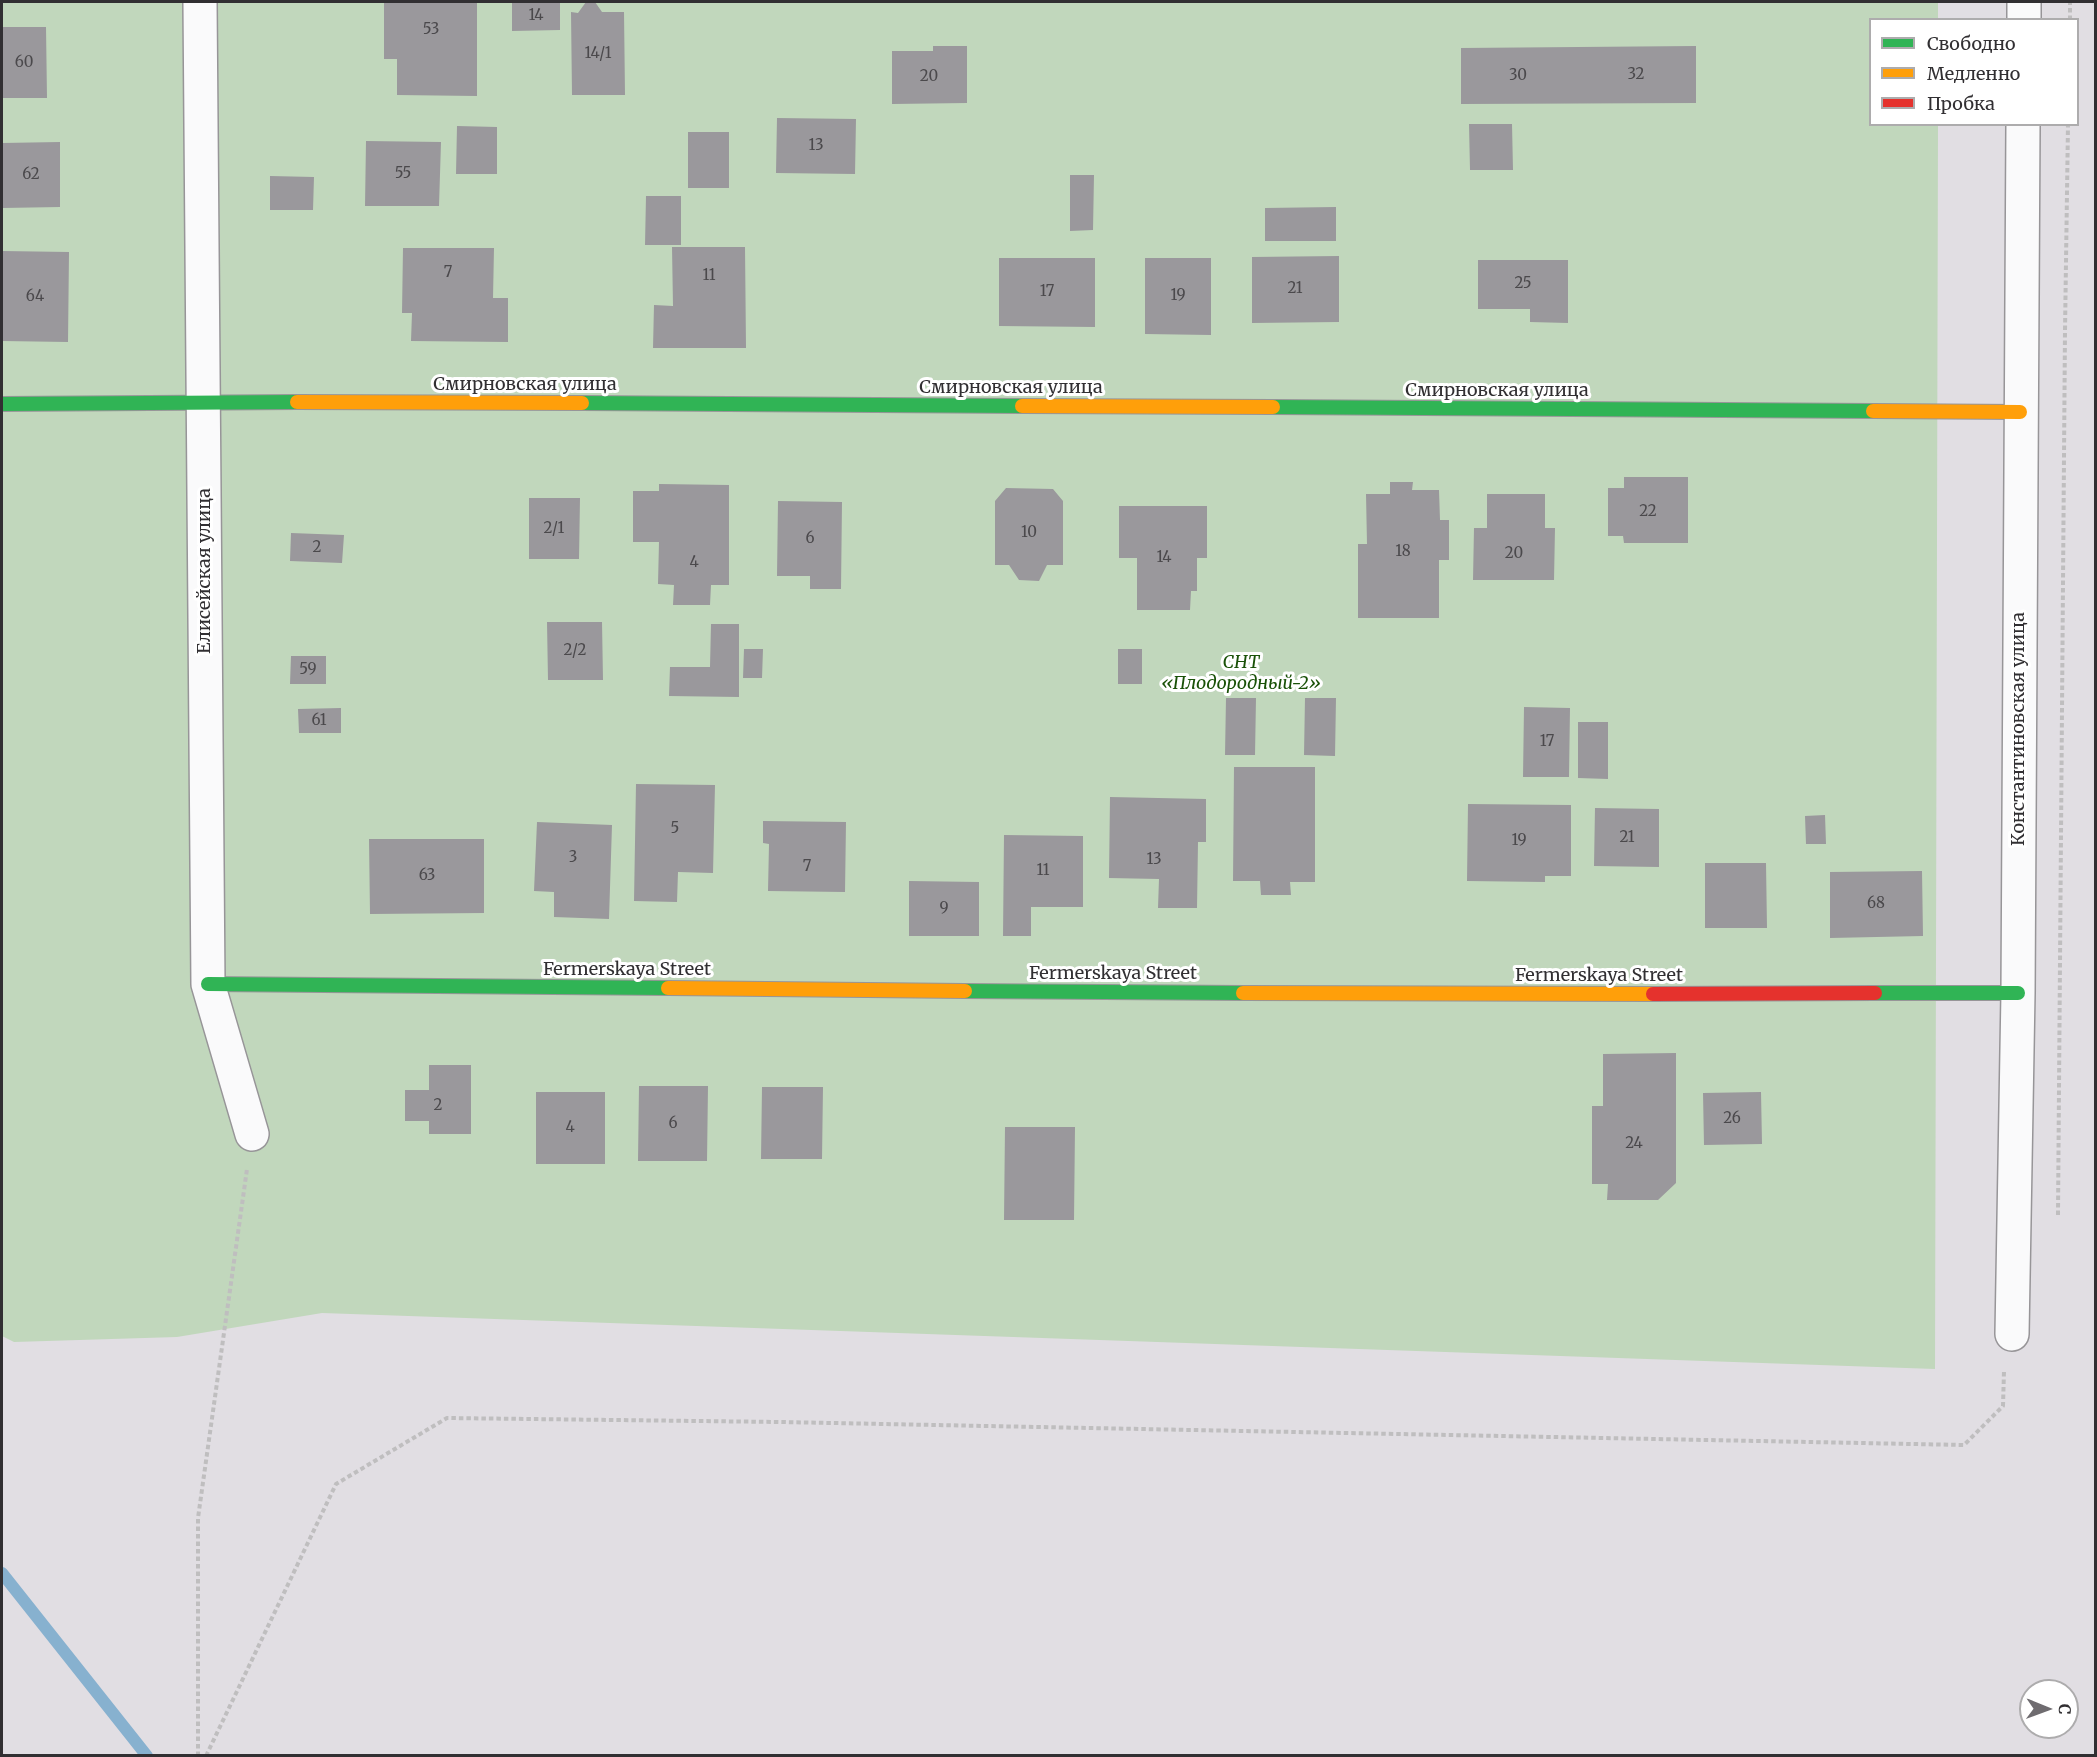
<!DOCTYPE html>
<html>
<head>
<meta charset="utf-8">
<style>
  body { margin:0 }
  #map { position:relative; width:2097px; height:1757px; overflow:hidden; background:#e1dee3; font-family:Merriweather,serif }
  canvas { display:block }
  .frame { position:absolute; inset:0; border:3px solid #312f32; pointer-events:none }
  .legend { position:absolute; left:1869px; top:18px; width:210px; height:108px; box-sizing:border-box; background:#fff; border:2px solid #adacad; margin:0; padding:8px 10px; list-style:none; font-size:18px; color:#312f32 }
  .legend li { display:flex; align-items:center; gap:12px; height:30px }
  .legend b { width:30px; border:2px solid #adacad }
  .north { position:absolute; left:2019px; top:1679px; width:60px; height:60px; box-sizing:border-box; background:#fff; border:2px solid #adacad; border-radius:50%; rotate:91deg; font-size:16px; font-weight:700; line-height:24px; text-align:center; color:#312f32 }
  .north::after { content:''; display:block; margin:auto; width:21px; height:27px; background:#6f6c70; clip-path:polygon(50% 0,100% 100%,50% 72%,0 100%) }
</style>
</head>
<body>
<div id="map">
<canvas width="2097" height="1757"></canvas>
<div class="frame"></div>
<ul class="legend">
<li><b style="height:8px;background:#30b455"></b>Свободно</li>
<li><b style="height:8px;background:#ff9f0a"></b>Медленно</li>
<li><b style="height:8px;background:#e5322d"></b>Пробка</li>
</ul>
<div class="north">С</div>
</div>
<script>
const c = document.querySelector('canvas').getContext('2d');
c.lineJoin = 'round';
function fillPath(path, color) { c.fillStyle = color; c.fill(path, 'evenodd'); }
const toPath = rows => new Path2D(rows.map(r => 'M' + r).join(''));
function trace(path, color, width, dash) { c.strokeStyle = color; c.lineWidth = width; c.lineCap = dash ? 'butt' : 'round'; c.setLineDash(dash || []); c.stroke(path); }
function drawText(font, color, halo, rows, align = 'center') {
  c.font = font + ' Merriweather,serif'; c.lineWidth = 6; c.setLineDash([]); c.textBaseline = 'middle'; c.strokeStyle = halo; c.fillStyle = color; for (const [text, x, y, turn = 0] of rows) {
    c.save(); c.translate(x, y); c.rotate((+turn || 0) * Math.PI / 180); c.textAlign = isNaN(turn) ? turn : align; if (halo) c.strokeText(text, 0, 0); c.fillText(text, 0, 0); c.restore();
  }
}
fillPath(toPath([
  [2,2,1938,2,1938,19,1870,20,1870,124,1938,125,1935,1369,322,1313,177,1337,14,1342,2,1336]
]), '#c1d7bc');
trace(toPath([
  [2,1573,147,1756]
]), '#87b1cf', 12);
fillPath(toPath([
  [384,2,477,2,477,96,397,95,397,59,384,59],
  [512,2,560,2,560,30,512,31],
  [586,2,595,2,602,12,624,12,625,95,572,95,571,12,578,13],
  [2,27,46,27,47,98,2,98],
  [933,46,967,46,967,103,892,104,892,51,933,51],
  [1696,46,1696,103,1461,104,1461,48],
  [777,118,856,119,855,174,776,173],
  [1469,124,1512,124,1513,170,1470,170],
  [457,126,497,127,497,174,456,174],
  [688,132,729,132,729,188,688,188],
  [366,141,441,142,439,206,365,206],
  [60,142,60,207,2,208,2,143],
  [1070,175,1094,175,1093,230,1070,231],
  [270,176,314,177,313,210,270,210],
  [646,196,681,196,681,245,645,245],
  [1336,207,1336,241,1265,241,1265,208],
  [672,247,745,247,746,348,653,348,654,305,673,306],
  [403,248,494,248,493,298,508,298,508,342,411,341,412,313,402,313],
  [2,251,69,252,68,342,2,341],
  [1339,256,1339,322,1252,323,1252,257],
  [999,258,1095,258,1095,327,999,326],
  [1145,258,1211,258,1211,335,1145,334],
  [1478,260,1568,260,1568,323,1530,322,1530,309,1478,309],
  [1624,477,1688,477,1688,543,1624,543,1623,536,1608,536,1608,488,1624,488],
  [1390,482,1413,482,1412,490,1439,490,1440,520,1449,520,1449,560,1439,560,1439,618,1358,618,1358,544,1367,544,1366,494,1390,494],
  [659,484,729,485,729,585,711,585,710,605,673,605,674,585,658,584,659,542,633,542,633,491,659,491],
  [1006,488,1053,489,1063,501,1063,565,1047,565,1039,581,1019,580,1009,565,995,565,995,501],
  [1487,494,1545,494,1545,528,1555,528,1554,580,1473,580,1474,528,1487,528],
  [529,498,580,498,579,559,529,559],
  [778,501,842,502,841,589,810,589,810,576,777,576],
  [1119,506,1207,506,1207,558,1197,558,1197,591,1191,591,1190,610,1137,610,1137,558,1119,558],
  [291,533,344,535,342,563,290,561],
  [547,622,602,622,603,680,548,680],
  [711,624,739,624,739,697,669,696,670,667,710,667],
  [744,649,763,649,762,678,743,678],
  [1118,649,1142,649,1142,684,1118,684],
  [291,656,326,656,326,684,290,684],
  [1226,698,1256,698,1255,755,1225,755],
  [1305,698,1336,698,1335,756,1304,755],
  [1524,707,1570,708,1569,777,1523,777],
  [341,708,341,733,299,733,298,709],
  [1578,722,1608,722,1608,779,1578,778],
  [1234,767,1315,767,1315,882,1290,882,1291,895,1261,895,1260,881,1233,881],
  [636,784,715,785,713,873,678,872,677,902,634,901],
  [1110,797,1206,799,1206,842,1198,842,1197,908,1158,908,1159,879,1109,878],
  [1468,804,1571,805,1571,876,1545,876,1545,882,1467,881],
  [1595,808,1659,809,1659,867,1594,866],
  [1825,815,1826,844,1806,844,1805,816],
  [763,821,846,822,845,892,768,891,769,844,763,843],
  [537,822,612,825,609,919,554,917,554,892,534,891],
  [1004,835,1083,836,1083,907,1031,907,1031,936,1003,936],
  [369,839,484,839,484,913,370,914],
  [1705,863,1766,863,1767,928,1705,928],
  [1922,871,1923,936,1830,938,1830,872],
  [909,881,979,882,979,936,909,936],
  [1676,1053,1676,1183,1658,1200,1607,1200,1608,1184,1592,1184,1592,1106,1603,1106,1603,1054],
  [429,1065,471,1065,471,1134,429,1134,429,1121,405,1121,405,1090,429,1090],
  [639,1086,708,1086,707,1161,638,1161],
  [762,1087,823,1087,822,1159,761,1159],
  [536,1092,605,1092,605,1164,536,1164],
  [1761,1092,1762,1144,1704,1145,1703,1093],
  [1005,1127,1075,1127,1074,1220,1004,1220]
]), '#9a989c');
const street = toPath([
  [200,2,208,984,252,1134],
  [2024,20,2024,2],
  [2012,1334,2018,993,2023,124]
]);
const fast = toPath([
  [582,403,1022,406],
  [2,404,297,402],
  [1273,407,1873,411],
  [208,984,668,988],
  [965,991,1243,993],
  [1875,993,2018,993]
]);
const slow = toPath([
  [297,402,582,403],
  [1022,406,1273,407],
  [1873,411,2020,412],
  [668,988,965,991],
  [1243,993,1653,994]
]);
const jam = toPath([
  [1653,994,1875,993]
]);
trace(street, '#979598', 36);
trace(fast, '#979598', 16);
trace(slow, '#979598', 16);
trace(jam, '#979598', 16);
trace(toPath([
  [2070,20,2070,2],
  [2058,1215,2065,331,2068,124],
  [198,1756,198,1518,247,1169],
  [206,1756,336,1484,447,1418,781,1422,1964,1445,2003,1406,2004,1371]
]), '#bfbebf', 4, [4.5, 3]);
trace(street, '#fafafb', 33);
trace(fast, '#30b455', 14);
trace(slow, '#ff9f0a', 14);
trace(jam, '#e5322d', 14);
drawText('15px', '#4b494c', null, [
  ["14",536,16],
  ["53",431,30],
  ["14/1",598,54],
  ["60",24,63],
  ["32",1636,75],
  ["30",1518,76],
  ["20",929,77],
  ["13",816,146],
  ["55",403,174],
  ["62",31,175],
  ["7",448,273],
  ["11",709,276],
  ["25",1523,284],
  ["21",1295,289],
  ["17",1047,292],
  ["19",1178,296],
  ["64",35,297],
  ["22",1648,512],
  ["2/1",554,529],
  ["10",1029,533],
  ["6",810,539],
  ["2",317,548],
  ["18",1403,552],
  ["20",1514,554],
  ["14",1164,558],
  ["4",694,563],
  ["2/2",575,651],
  ["59",308,670],
  ["61",319,721],
  ["17",1547,742],
  ["5",675,829],
  ["21",1627,838],
  ["19",1519,841],
  ["3",573,858],
  ["13",1154,860],
  ["7",807,867],
  ["11",1043,871],
  ["63",427,876],
  ["68",1876,904],
  ["9",944,909],
  ["2",438,1106],
  ["26",1732,1119],
  ["6",673,1124],
  ["4",570,1128],
  ["24",1634,1144]
]);
drawText('18px', '#312f32', '#fff', [
  ["Смирновская улица",525,385],
  ["Смирновская улица",1011,388],
  ["Смирновская улица",1497,391],
  ["Елисейская улица",205,571,-90],
  ["Константиновская улица",2019,729,-90],
  ["Fermerskaya Street",627,970],
  ["Fermerskaya Street",1113,974],
  ["Fermerskaya Street",1599,976]
]);
drawText('italic 18px', '#195107', '#fff', [
  ["СНТ",1241,663],
  ["«Плодородный-2»",1241,684]
]);
</script>
</body>
</html>
